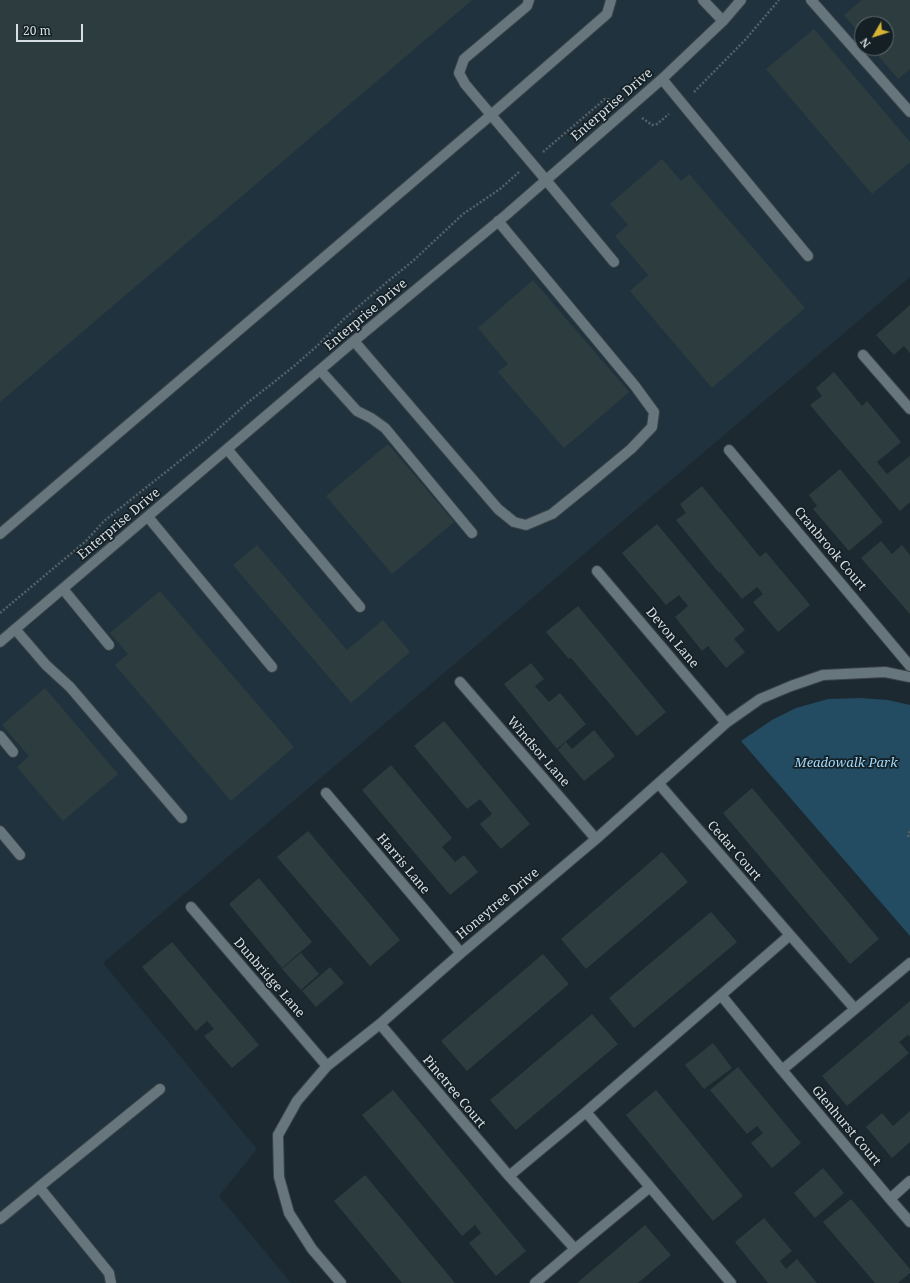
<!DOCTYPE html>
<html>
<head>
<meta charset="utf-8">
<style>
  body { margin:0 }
  #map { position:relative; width:910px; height:1283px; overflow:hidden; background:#1d2930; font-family:"Noto Serif",serif }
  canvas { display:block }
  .north { position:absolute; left:854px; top:16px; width:40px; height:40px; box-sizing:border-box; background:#142026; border:1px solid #626c71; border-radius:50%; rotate:231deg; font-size:11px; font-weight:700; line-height:16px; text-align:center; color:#d6dee2 }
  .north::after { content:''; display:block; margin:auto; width:14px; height:18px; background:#d8b434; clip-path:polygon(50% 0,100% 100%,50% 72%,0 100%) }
  .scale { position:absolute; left:16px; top:24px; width:67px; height:18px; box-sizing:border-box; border:2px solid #d6dee2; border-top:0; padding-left:5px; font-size:12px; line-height:14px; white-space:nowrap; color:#d6dee2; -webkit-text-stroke:3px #142026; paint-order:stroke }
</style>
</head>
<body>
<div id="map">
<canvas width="910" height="1283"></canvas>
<div class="north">N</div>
<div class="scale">20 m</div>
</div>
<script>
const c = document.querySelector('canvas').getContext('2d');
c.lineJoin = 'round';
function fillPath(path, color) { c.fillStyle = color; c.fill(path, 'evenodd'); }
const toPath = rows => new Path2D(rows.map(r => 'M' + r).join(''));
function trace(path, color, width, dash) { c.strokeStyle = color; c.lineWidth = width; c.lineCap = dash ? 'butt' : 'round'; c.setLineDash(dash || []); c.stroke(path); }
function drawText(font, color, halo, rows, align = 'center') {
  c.font = font + ' "Noto Serif",serif'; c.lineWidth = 3.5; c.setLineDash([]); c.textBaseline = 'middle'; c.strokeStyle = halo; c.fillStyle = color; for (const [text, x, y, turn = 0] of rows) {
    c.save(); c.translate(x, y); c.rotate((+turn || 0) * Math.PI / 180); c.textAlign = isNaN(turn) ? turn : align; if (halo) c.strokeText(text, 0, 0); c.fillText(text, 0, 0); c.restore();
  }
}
fillPath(toPath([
  [0,0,910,0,910,277,103,963,257,1149,219,1196,291,1283,0,1283],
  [862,24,886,24,886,48,862,48]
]), '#20323d');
fillPath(toPath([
  [860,698,888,700,910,705,910,936,741,741,772,720,796,708,828,699]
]), '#234b61');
fillPath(toPath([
  [0,0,472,0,0,402],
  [862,0,910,0,910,69,898,79,872,48,886,48,886,24,862,24,862,36,844,15],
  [814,29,910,142,910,162,872,194,766,69],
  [662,159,681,181,689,174,805,308,712,388,630,291,648,275,615,236,628,225,610,204],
  [533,280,629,392,564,448,498,372,508,364,478,328],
  [910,305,910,353,904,346,894,355,876,335],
  [834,372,862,406,867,401,901,442,877,462,887,474,910,456,910,502,900,511,810,405,822,396,816,388],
  [388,444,454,522,392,574,326,496],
  [840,469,883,522,849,551,813,509,817,506,809,495],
  [702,486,760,557,766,552,810,605,778,632,753,602,763,594,757,587,742,599,720,572,719,573,676,520,686,513,680,504],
  [657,524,745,630,734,639,745,652,726,668,708,646,702,651,675,617,688,606,679,595,666,605,622,553],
  [881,541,892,554,902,545,910,555,910,614,861,558],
  [257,545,347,650,383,620,410,652,351,703,233,565],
  [160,591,294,747,231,801,115,665,128,654,110,633],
  [578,606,666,712,637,736,571,658,569,659,546,632],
  [531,663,544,679,535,686,549,702,560,693,586,724,557,749,504,684],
  [45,688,118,774,63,821,17,767,29,756,2,725],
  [444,721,530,824,501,849,480,824,492,814,480,799,467,809,414,746],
  [594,730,615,756,584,781,558,750,566,742,572,749],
  [391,765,452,838,442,847,455,862,464,855,478,872,450,895,362,790],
  [752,788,879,939,850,964,723,813],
  [308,831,400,940,370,966,277,857],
  [662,852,688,882,586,969,561,939],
  [259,878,312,942,282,968,229,904],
  [711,912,737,942,634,1028,609,998],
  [172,942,259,1045,232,1068,204,1036,214,1029,207,1021,196,1031,142,967],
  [301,953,319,974,301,990,282,969],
  [543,954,569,984,467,1071,441,1041],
  [330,967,344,983,316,1007,302,991],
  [910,1001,910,1037,908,1035,899,1042,909,1053,847,1106,822,1076],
  [592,1014,618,1044,516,1130,490,1100],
  [713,1043,732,1068,704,1089,685,1065],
  [738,1067,801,1143,772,1168,751,1143,763,1133,757,1126,747,1134,710,1090],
  [393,1090,526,1251,496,1276,469,1243,481,1233,475,1225,462,1236,362,1115],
  [656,1090,743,1196,713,1221,626,1115],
  [910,1111,910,1142,892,1158,866,1127,882,1113,893,1126],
  [823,1168,844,1193,815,1218,794,1193],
  [365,1175,455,1283,402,1283,334,1201],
  [851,1199,910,1269,910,1273,898,1283,875,1283,823,1222],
  [764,1218,792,1251,780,1261,786,1269,797,1259,817,1283,768,1283,735,1242],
  [645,1225,671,1255,638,1283,577,1283]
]), '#2d3d3f');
const minor = toPath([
  [529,0,527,6,464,59,459,73,465,84,546,180,614,262],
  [703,0,723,21],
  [811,0,910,112],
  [662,79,808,256],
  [354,341,498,509,514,522,526,525,552,514,589,484,631,449,652,427,654,412,635,386,498,221],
  [863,355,910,409],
  [320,370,357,411,371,418,385,428,472,533],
  [227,449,360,607],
  [729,450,910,666],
  [148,517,272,667],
  [0,534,491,115,607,14,611,0],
  [597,571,726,723],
  [63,589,109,645],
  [15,629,46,665,70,687,182,818],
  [0,642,354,341,506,215,662,79,723,21,741,0],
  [460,682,596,839],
  [0,736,13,752],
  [659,784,790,935,855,1009,782,1070,721,995,790,935],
  [326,793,461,953],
  [0,831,20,855],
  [191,907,327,1066],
  [855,1009,910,963],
  [380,1024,509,1176,575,1249,650,1187,586,1112,509,1176],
  [782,1070,890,1199],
  [586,1112,721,995],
  [910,1181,890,1199,910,1222],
  [39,1187,160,1089],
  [650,1187,731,1283],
  [0,1219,39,1187,109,1273,111,1283],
  [341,1283,312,1249,289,1213,279,1177,278,1135,297,1101,327,1066,380,1024,461,953,596,839,726,723,760,699,791,686,823,675,885,672,910,677],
  [535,1283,575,1249]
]);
trace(minor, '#394348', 12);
trace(toPath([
  [694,92,745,40,779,0],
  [642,118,652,125,657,124,669,114],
  [543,152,605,99,612,100],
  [0,613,86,541,104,521,206,440,246,404,293,367,317,346,344,319,387,282,414,260,463,214,500,189,519,172],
  [908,837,910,829]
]), '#566167', 2.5, [2, 2]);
trace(minor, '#67757d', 10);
drawText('13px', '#d6dee2', '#142026', [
  ["Enterprise Drive",612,105,-41],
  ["Enterprise Drive",366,315,-40],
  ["Enterprise Drive",119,524,-40],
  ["Cranbrook Court",830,549,50],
  ["Devon Lane",672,638,50],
  ["Windsor Lane",538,752,49],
  ["Cedar Court",734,851,49],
  ["Harris Lane",403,864,50],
  ["Honeytree Drive",498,904,-40],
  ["Dunbridge Lane",269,978,49],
  ["Pinetree Court",454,1092,50],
  ["Glenhurst Court",846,1126,50]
]);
drawText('italic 13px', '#a0d8f8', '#142026', [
  ["Meadowalk Park",846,763]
]);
</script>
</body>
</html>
